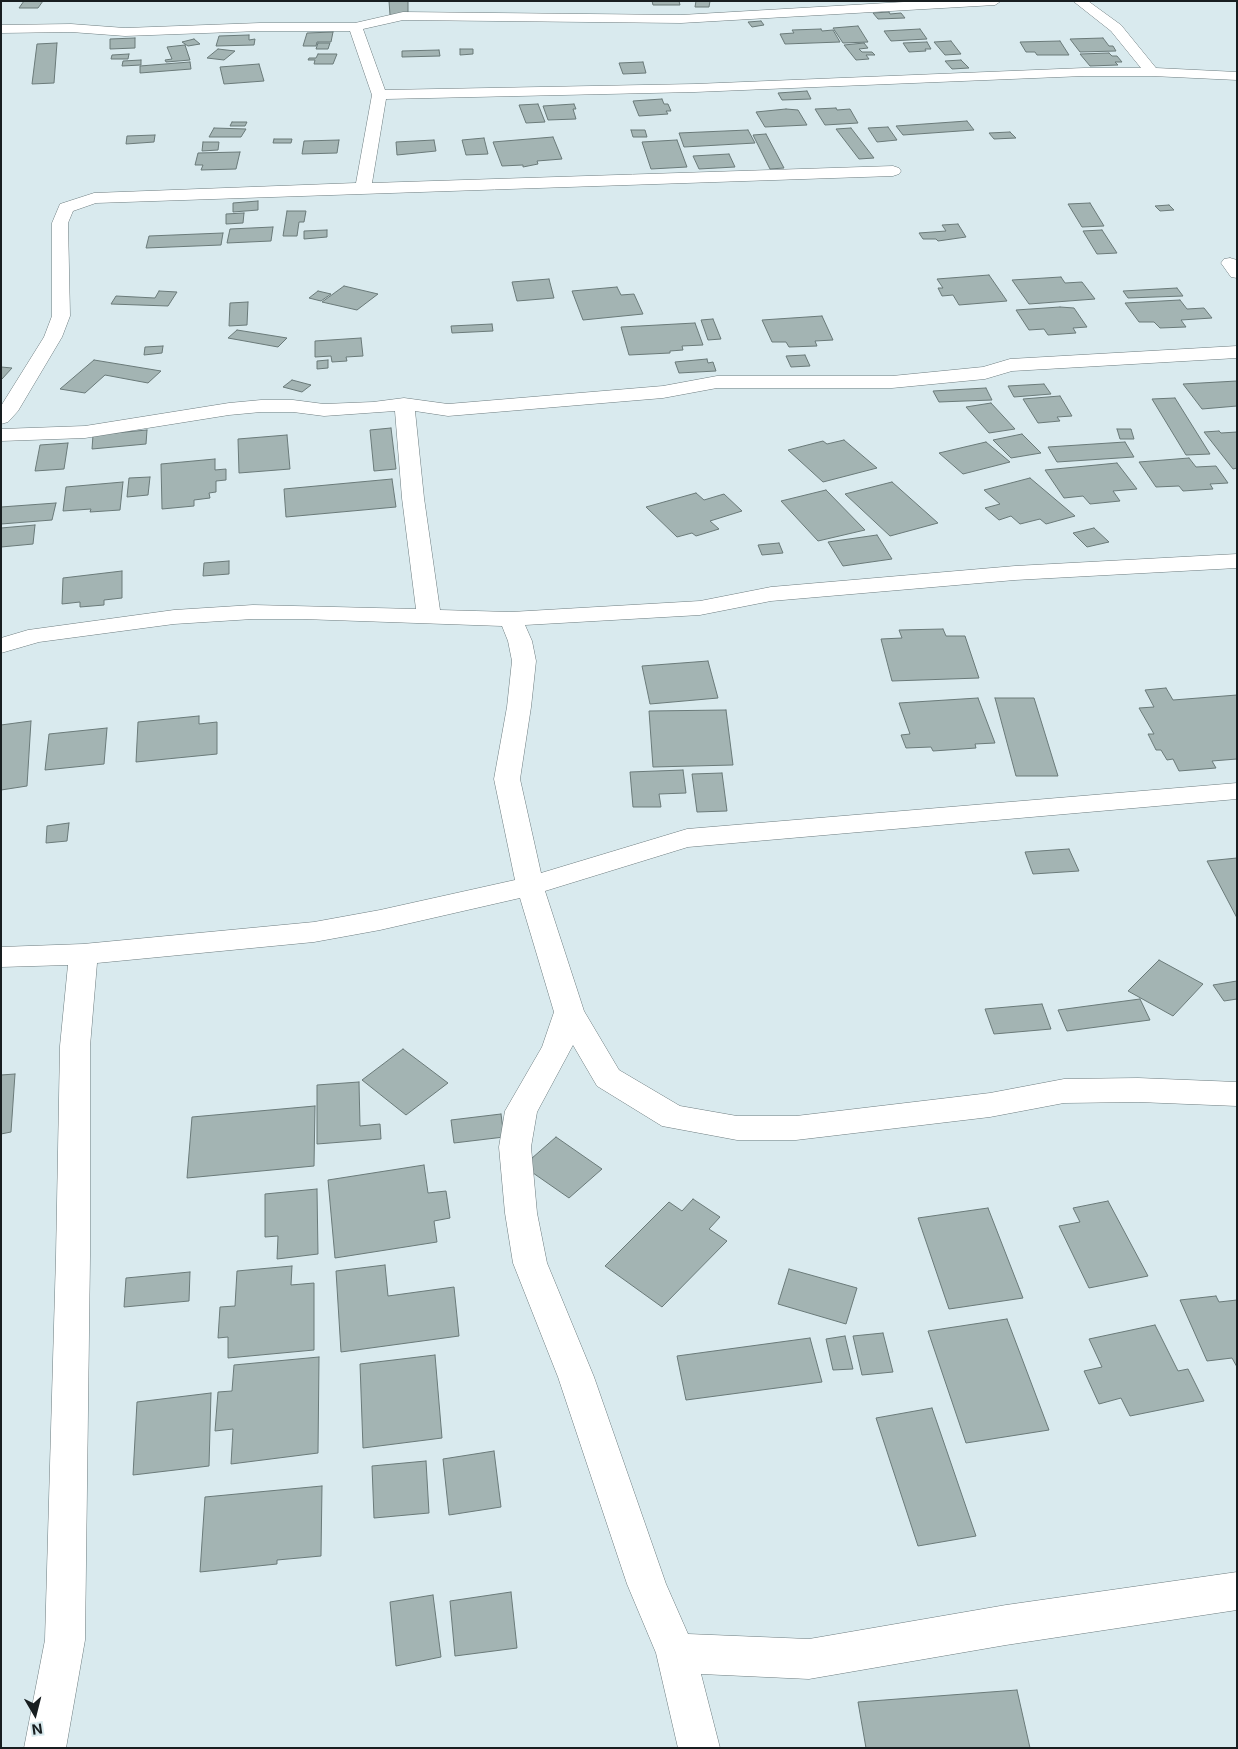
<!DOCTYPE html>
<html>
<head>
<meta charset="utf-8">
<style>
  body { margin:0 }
  #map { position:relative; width:1238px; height:1749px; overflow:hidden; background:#d9eaee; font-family:Inter,sans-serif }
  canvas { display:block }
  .frame { position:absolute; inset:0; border:2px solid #181e20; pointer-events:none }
  .north { position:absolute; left:10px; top:1689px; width:50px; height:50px; -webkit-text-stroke:4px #d9eaee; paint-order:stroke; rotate:172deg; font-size:14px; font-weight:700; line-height:20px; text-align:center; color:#181e20 }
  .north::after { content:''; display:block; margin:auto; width:18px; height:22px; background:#181e20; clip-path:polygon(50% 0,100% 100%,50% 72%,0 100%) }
</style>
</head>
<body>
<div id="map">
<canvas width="1238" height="1749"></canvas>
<div class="frame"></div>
<div class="north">N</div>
</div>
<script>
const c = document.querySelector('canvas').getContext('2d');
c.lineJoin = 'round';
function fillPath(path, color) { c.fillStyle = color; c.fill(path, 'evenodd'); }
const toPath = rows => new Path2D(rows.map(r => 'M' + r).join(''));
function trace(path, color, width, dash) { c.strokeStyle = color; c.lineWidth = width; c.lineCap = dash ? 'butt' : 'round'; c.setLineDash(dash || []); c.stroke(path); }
const building = toPath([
  [24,1,43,1,38,8,19,8,24,1],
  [389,1,408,1,408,15,390,15,389,1],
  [652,1,679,1,680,5,653,5,652,1],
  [696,1,710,1,709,7,695,7,696,1],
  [889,12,890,14,901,13,905,18,878,19,873,13,889,12],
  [761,21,764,25,752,27,748,22,761,21],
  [858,26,868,42,843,43,833,28,858,26],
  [821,29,822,31,833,30,840,42,785,44,780,34,794,33,792,30,821,29],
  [920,29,927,39,891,41,884,31,920,29],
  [333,32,331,42,317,42,316,46,303,46,307,33,333,32],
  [249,35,249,40,255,39,254,45,216,46,219,36,249,35],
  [135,38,135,48,110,49,110,39,135,38],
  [1103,38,1109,46,1113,46,1116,51,1080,52,1070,39,1103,38],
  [194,39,200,44,188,46,182,42,194,39],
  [951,41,961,54,945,55,934,42,951,41],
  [1060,41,1069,55,1037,55,1035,52,1026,52,1020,42,1060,41],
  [927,42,931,49,925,49,926,51,909,52,903,43,927,42],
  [57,43,54,83,32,84,37,44,57,43],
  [318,43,330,43,328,49,316,49,318,43],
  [864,43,868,48,859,49,862,52,872,52,875,55,866,55,869,59,856,60,844,45,864,43],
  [185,45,190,60,166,62,165,60,172,59,167,47,185,45],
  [218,49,235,51,224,60,207,58,218,49],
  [460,49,473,49,473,54,460,55,460,49],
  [439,50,440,56,402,57,402,51,439,50],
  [1109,53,1112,56,1117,56,1122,62,1115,62,1118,65,1090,66,1080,54,1109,53],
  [129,54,128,59,111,59,112,55,129,54],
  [318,54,337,54,333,64,314,64,315,60,308,60,309,58,316,58,318,54],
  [141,60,141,65,122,66,123,61,141,60],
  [961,60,969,68,952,69,945,61,961,60],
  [190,62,191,69,140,73,140,66,190,62],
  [643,62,646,73,623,74,619,63,643,62],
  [259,64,264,81,224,84,220,67,259,64],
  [807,91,811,99,782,100,778,93,807,91],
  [662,99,664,104,668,104,671,111,666,111,668,114,639,116,633,101,662,99],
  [538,104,545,122,526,123,519,105,538,104],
  [574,104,576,109,573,109,576,119,548,120,543,106,574,104],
  [836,108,837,110,850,109,858,123,825,125,815,109,836,108],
  [786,109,798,110,807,125,765,127,756,112,786,109],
  [967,121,974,130,903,135,896,126,967,121],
  [232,122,247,122,245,126,230,126,232,122],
  [888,127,897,140,877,142,868,128,888,127],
  [214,128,246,129,241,137,209,137,214,128],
  [851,128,874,158,859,159,836,129,851,128],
  [631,130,645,130,647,137,633,137,631,130],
  [748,130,755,143,684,147,679,133,748,130],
  [1010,132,1016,138,994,139,989,133,1010,132],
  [766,134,784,168,770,169,753,135,766,134],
  [155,135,154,142,126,144,127,136,155,135],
  [553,137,562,159,537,161,538,164,523,167,523,165,502,166,493,142,553,137],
  [484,138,488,154,466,155,462,140,484,138],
  [274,139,292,139,291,143,273,143,274,139],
  [339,140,337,153,302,154,304,141,339,140],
  [434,140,436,151,397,155,396,142,434,140],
  [677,140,687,167,651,169,642,142,677,140],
  [203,142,219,142,218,150,202,151,203,142],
  [240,152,236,169,201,170,203,165,195,165,198,153,240,152],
  [729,154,735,167,699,169,693,156,729,154],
  [258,201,258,210,233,212,233,203,258,201],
  [1090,203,1104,226,1082,227,1068,204,1090,203],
  [1169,205,1174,210,1160,211,1155,206,1169,205],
  [287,211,306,211,304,222,299,222,297,236,283,236,287,211],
  [244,213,243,223,226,224,226,214,244,213],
  [958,224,966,237,938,241,936,239,923,239,919,233,946,231,942,225,958,224],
  [273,227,271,241,227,243,230,229,273,227],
  [327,230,327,237,304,239,304,231,327,230],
  [1102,230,1117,253,1097,254,1083,231,1102,230],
  [223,233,221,245,146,248,149,236,223,233],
  [989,275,1007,301,959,305,953,295,942,296,938,288,943,288,937,279,989,275],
  [1061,277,1065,283,1082,282,1095,299,1029,304,1012,280,1061,277],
  [549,279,554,298,517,301,512,282,549,279],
  [344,286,378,294,357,310,322,302,344,286],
  [617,287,621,295,634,294,643,314,583,320,572,291,617,287],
  [1177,288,1183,296,1128,298,1123,291,1177,288],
  [159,291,177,292,168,306,111,304,116,296,155,298,159,291],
  [318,291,331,294,321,301,309,298,318,291],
  [1180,300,1187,309,1204,308,1212,318,1181,320,1186,327,1160,328,1154,322,1139,322,1125,303,1180,300],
  [248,302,247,325,229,326,230,303,248,302],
  [1060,307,1074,308,1087,327,1073,328,1076,333,1048,335,1044,329,1029,330,1016,310,1060,307],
  [822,316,833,340,815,341,817,346,789,347,786,342,772,342,762,320,822,316],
  [713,319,721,339,708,340,701,320,713,319],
  [695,323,703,345,682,346,683,350,670,351,670,353,629,355,621,327,695,323],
  [492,324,493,331,452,333,451,326,492,324],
  [237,330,287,338,278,347,228,338,237,330],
  [361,338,363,356,346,357,347,361,332,362,331,356,315,357,315,341,361,338],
  [163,346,162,353,144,355,145,347,163,346],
  [805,355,810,366,791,367,786,356,805,355],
  [707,359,708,363,713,362,716,371,679,373,675,362,707,359],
  [94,360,161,371,148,383,105,375,85,393,60,389,94,360],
  [328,360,328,368,317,369,317,361,328,360],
  [1,367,12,368,2,379,1,379,1,367],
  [292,380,311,385,302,392,283,387,292,380],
  [1237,381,1237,406,1202,409,1183,384,1237,381],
  [1044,384,1051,394,1014,397,1008,386,1044,384],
  [986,388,992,400,939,402,933,391,986,388],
  [1060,396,1072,416,1057,417,1060,421,1038,423,1023,399,1060,396],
  [1175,398,1210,454,1186,455,1152,399,1175,398],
  [991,403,1015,429,989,433,966,407,991,403],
  [391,428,396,469,374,471,370,430,391,428],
  [1117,429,1131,429,1134,439,1120,439,1117,429],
  [147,430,146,444,92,449,93,435,147,430],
  [1219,431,1221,433,1237,432,1237,468,1233,469,1204,432,1219,431],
  [1022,434,1041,453,1011,458,993,440,1022,434],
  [287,435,290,469,239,473,238,439,287,435],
  [844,440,877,468,823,482,788,450,823,441,827,444,844,440],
  [986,442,1010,462,963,474,939,453,986,442],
  [1125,442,1134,457,1057,462,1048,447,1125,442],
  [68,443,64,469,35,471,40,445,68,443],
  [1189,458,1196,467,1216,466,1228,483,1210,484,1213,489,1183,491,1179,486,1156,487,1139,462,1189,458],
  [215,459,215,470,226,469,226,480,216,481,216,492,209,493,210,498,194,500,194,506,162,509,161,464,215,459],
  [1117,463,1137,489,1113,491,1120,501,1090,504,1083,496,1064,498,1045,470,1117,463],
  [150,477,148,495,127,497,129,478,150,477],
  [1030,478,1075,516,1046,524,1040,519,1020,524,1011,516,999,520,985,508,1000,504,984,490,1030,478],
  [392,479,396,507,286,517,284,489,392,479],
  [123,482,120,510,90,512,91,509,63,511,66,487,123,482],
  [892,482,938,523,890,536,845,494,892,482],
  [826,490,865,530,818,541,781,501,826,490],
  [696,493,704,500,724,494,742,511,710,521,719,529,696,536,692,533,677,537,646,507,696,493],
  [56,503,52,520,1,524,1,507,56,503],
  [35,525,33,544,1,547,1,528,35,525],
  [1094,528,1109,542,1087,547,1073,533,1094,528],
  [877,535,892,559,843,566,828,542,877,535],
  [779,543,783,553,762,555,758,545,779,543],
  [229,561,229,574,203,576,204,563,229,561],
  [122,571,122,598,104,600,104,605,80,607,80,602,62,604,63,578,122,571],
  [943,629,946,636,965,636,979,678,892,681,881,639,902,638,899,630,943,629],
  [708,661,718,698,650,704,642,666,708,661],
  [1166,688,1173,700,1237,695,1237,759,1212,761,1216,768,1179,771,1173,759,1167,760,1161,750,1156,750,1148,734,1154,734,1139,708,1154,707,1145,690,1166,688],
  [978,698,995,743,975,744,976,748,933,751,931,747,906,748,901,735,910,734,899,703,978,698],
  [995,698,1034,698,1058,776,1016,776,995,698],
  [726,710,733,765,653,767,649,711,726,710],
  [199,716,199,724,217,722,217,754,136,762,138,722,199,716],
  [31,721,27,786,1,790,1,725,31,721],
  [107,728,104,764,45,770,49,734,107,728],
  [683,770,686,793,659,794,661,807,633,807,630,772,683,770],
  [722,773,727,811,697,812,692,774,722,773],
  [69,823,67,841,46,843,47,826,69,823],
  [1069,849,1079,871,1033,874,1025,852,1069,849],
  [1237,858,1237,918,1207,861,1237,858],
  [1159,960,1203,984,1173,1016,1128,991,1159,960],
  [1237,981,1237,999,1224,1001,1213,985,1237,981],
  [1140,999,1150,1020,1067,1031,1058,1010,1140,999],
  [1042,1004,1051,1029,994,1034,985,1009,1042,1004],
  [403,1049,448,1083,406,1115,362,1080,403,1049],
  [15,1074,11,1132,1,1134,1,1075,15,1074],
  [359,1082,360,1126,380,1124,381,1139,317,1144,317,1085,359,1082],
  [315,1106,314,1166,187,1178,192,1117,315,1106],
  [501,1114,504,1137,454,1143,451,1120,501,1114],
  [556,1137,602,1169,569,1198,523,1166,556,1137],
  [424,1165,428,1193,446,1191,450,1218,434,1221,437,1242,335,1258,328,1180,424,1165],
  [317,1189,318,1254,277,1259,278,1236,265,1237,265,1194,317,1189],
  [693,1199,720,1217,709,1229,727,1241,662,1307,605,1266,669,1202,682,1211,693,1199],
  [1108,1201,1148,1276,1089,1288,1059,1226,1080,1222,1073,1208,1108,1201],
  [988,1208,1023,1298,949,1309,918,1218,988,1208],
  [385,1265,388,1296,454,1287,459,1336,341,1352,336,1271,385,1265],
  [292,1266,291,1285,314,1283,314,1350,228,1358,228,1337,218,1338,220,1307,235,1306,237,1271,292,1266],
  [789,1269,857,1288,846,1324,778,1304,789,1269],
  [190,1272,189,1301,124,1307,126,1278,190,1272],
  [1216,1296,1219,1302,1237,1300,1237,1367,1232,1358,1207,1361,1180,1300,1216,1296],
  [1007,1319,1049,1430,966,1443,928,1331,1007,1319],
  [1155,1325,1178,1371,1188,1369,1204,1401,1130,1416,1121,1398,1099,1404,1084,1371,1102,1367,1089,1339,1155,1325],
  [883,1333,893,1372,862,1375,853,1336,883,1333],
  [845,1336,853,1369,833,1370,826,1339,845,1336],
  [810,1338,822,1382,686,1400,677,1356,810,1338],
  [435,1355,442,1438,363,1448,360,1364,435,1355],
  [319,1357,318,1453,231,1464,233,1429,215,1431,218,1392,232,1391,234,1365,319,1357],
  [211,1393,209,1466,133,1475,137,1402,211,1393],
  [932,1408,976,1536,918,1546,876,1418,932,1408],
  [494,1451,501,1507,449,1515,443,1459,494,1451],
  [426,1461,429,1513,374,1518,372,1466,426,1461],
  [322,1486,321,1556,277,1560,277,1564,200,1572,205,1497,322,1486],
  [511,1592,517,1648,455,1656,450,1601,511,1592],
  [433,1595,441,1657,396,1666,390,1602,433,1595],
  [1017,1690,1030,1748,866,1748,858,1702,1017,1690]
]);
fillPath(building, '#a3b4b3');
trace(building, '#6a7a79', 1);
const street = toPath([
  [921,1,1001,1,995,5,681,23,403,20,363,29,385,90,695,84,1084,68,1141,68,1111,31,1073,1,1088,1,1121,25,1156,68,1237,72,1237,80,1152,76,1084,76,695,92,386,99,372,183,893,166,899,168,901,171,899,174,893,176,96,203,73,211,68,223,70,316,62,337,18,411,8,422,1,424,1,406,44,337,52,316,52,223,60,204,94,193,356,183,372,95,350,31,260,31,125,36,71,32,1,33,1,25,71,24,125,28,260,23,355,23,403,12,681,15,921,1],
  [1230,258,1237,260,1237,278,1231,277,1221,263,1224,259,1230,258],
  [1237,346,1237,358,1012,371,985,379,892,388,717,388,663,398,448,416,415,411,424,498,440,610,511,612,700,601,771,587,1015,566,1237,554,1237,568,1015,580,771,601,700,615,525,625,532,641,536,661,531,707,520,779,541,873,687,829,1237,783,1237,799,688,847,545,891,584,1011,619,1070,680,1106,737,1116,796,1116,990,1093,1064,1079,1138,1078,1237,1082,1237,1106,1138,1102,1064,1103,990,1117,796,1140,737,1140,662,1126,597,1086,573,1045,537,1112,531,1147,537,1213,547,1263,594,1377,666,1584,688,1634,809,1639,1006,1605,1237,1572,1237,1610,1006,1645,809,1679,701,1674,720,1748,678,1748,656,1653,627,1584,558,1377,513,1263,505,1213,499,1147,505,1111,542,1047,554,1012,520,898,380,930,314,942,97,963,90,1046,90,1256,85,1640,66,1748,24,1748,45,1640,56,1256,60,1046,68,965,1,967,1,947,83,944,314,922,380,910,515,880,494,779,507,707,512,661,508,641,502,626,302,619,253,619,174,624,39,642,1,653,1,638,28,630,174,610,253,605,416,609,402,498,395,411,324,416,293,412,261,412,229,415,85,438,1,441,1,429,85,426,229,403,261,400,293,400,324,404,373,402,404,398,448,404,663,386,717,376,892,376,983,367,1010,359,1237,346]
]);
trace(street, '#6d7c7f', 1);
fillPath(street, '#fff');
</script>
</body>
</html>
